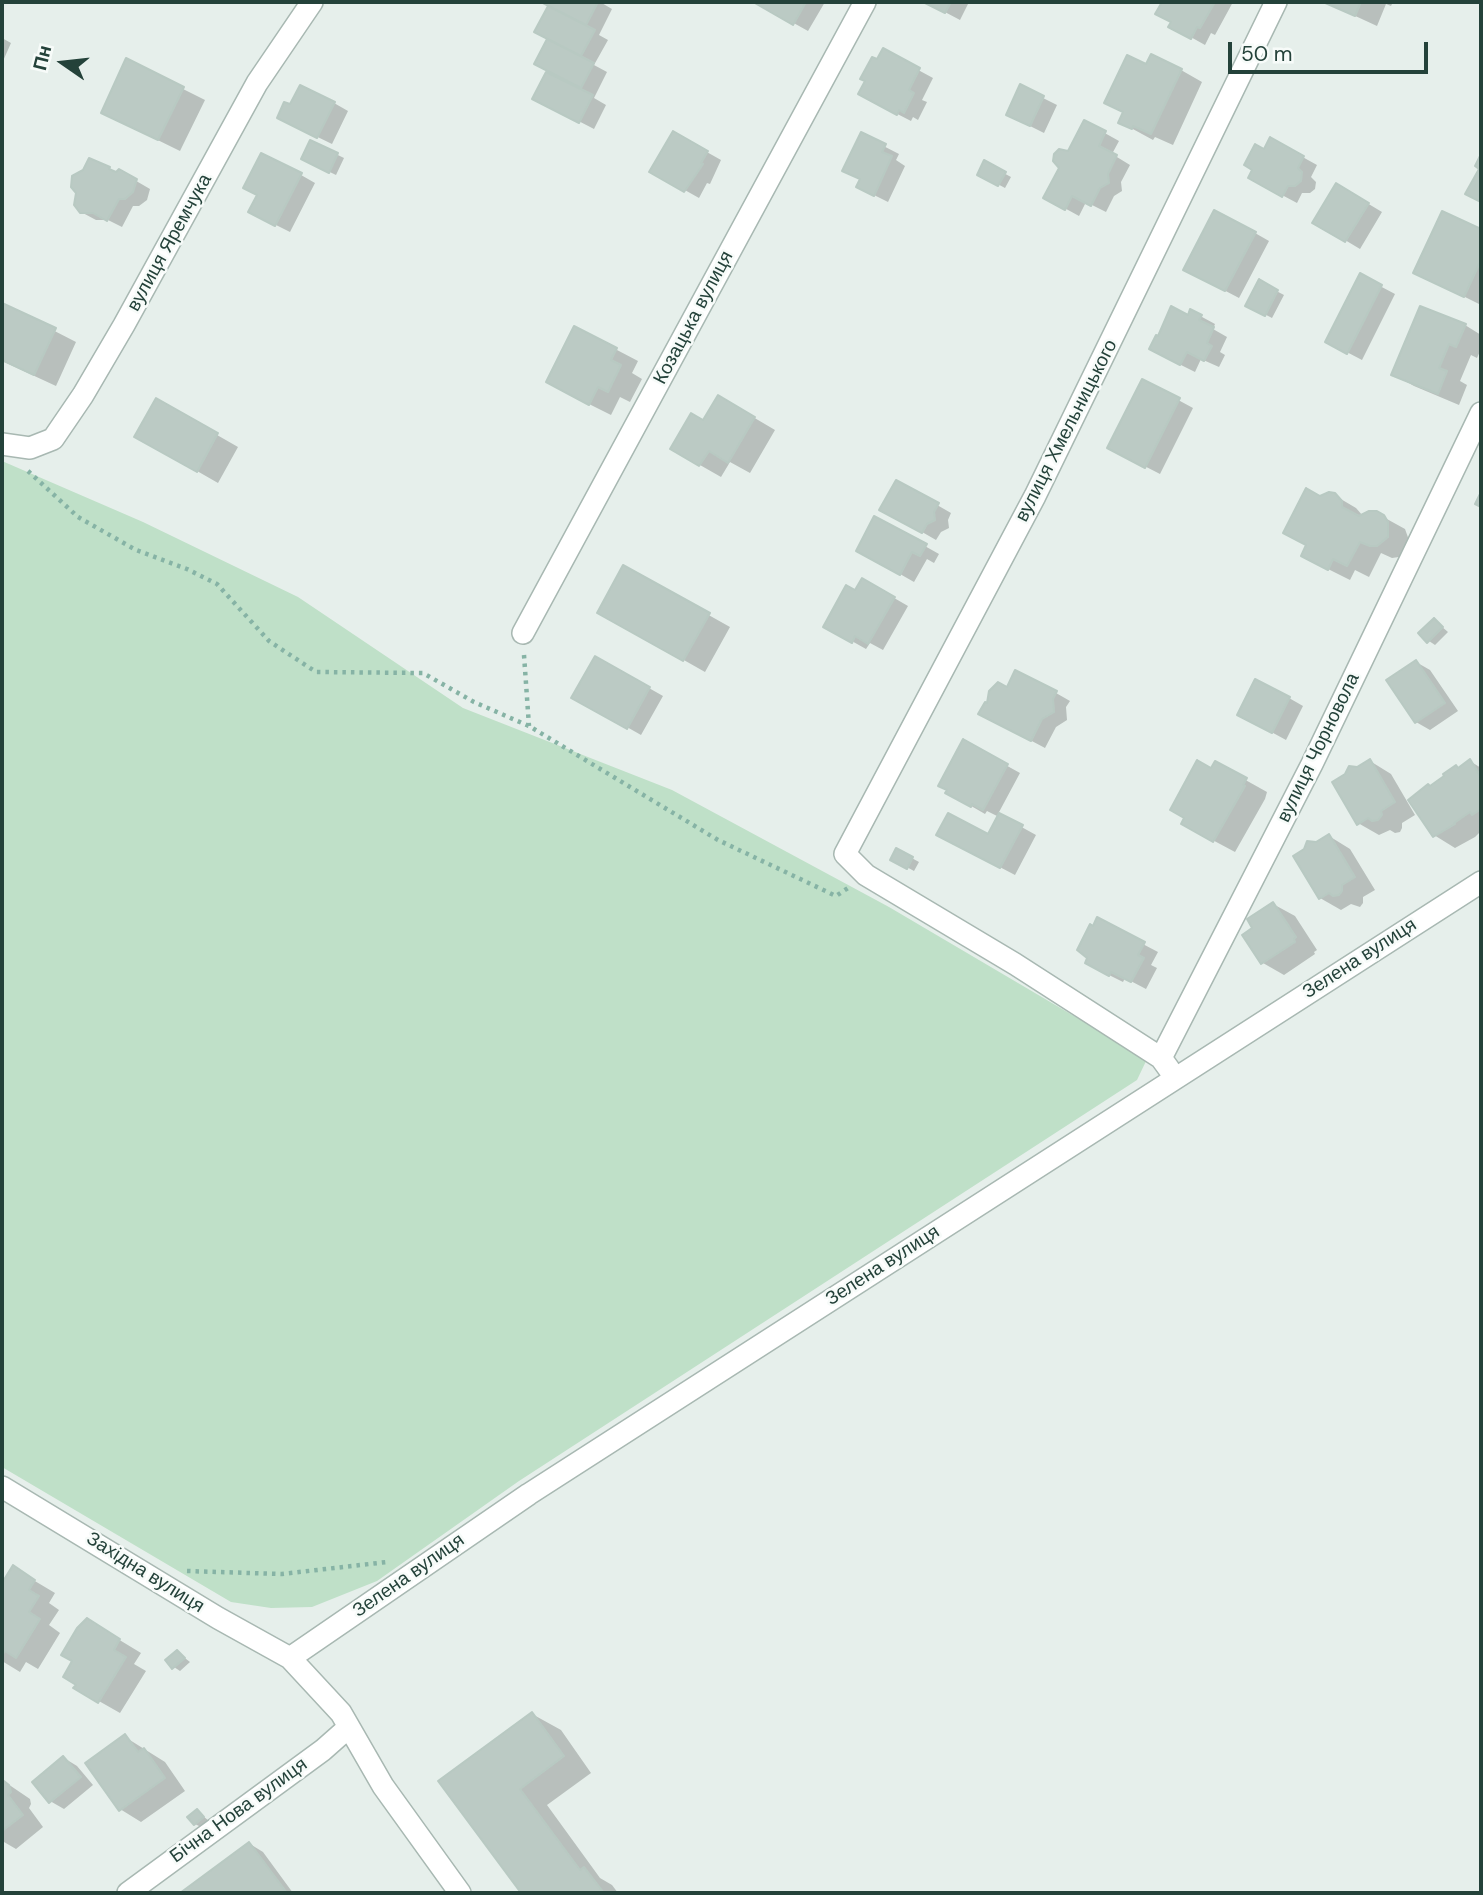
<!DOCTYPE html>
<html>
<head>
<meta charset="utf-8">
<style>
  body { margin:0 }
  #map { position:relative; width:1483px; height:1895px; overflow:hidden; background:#e6efeb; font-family:"DM Sans",sans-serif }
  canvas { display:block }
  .frame { position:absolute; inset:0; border:4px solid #24423a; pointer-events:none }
  .north { position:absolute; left:28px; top:28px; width:70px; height:70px; -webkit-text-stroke:5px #f7fbf9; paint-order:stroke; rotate:284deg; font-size:19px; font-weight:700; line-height:28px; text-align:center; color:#24423a }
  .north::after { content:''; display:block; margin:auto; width:24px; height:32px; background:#24423a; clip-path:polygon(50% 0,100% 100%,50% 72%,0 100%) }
  .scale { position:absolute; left:1228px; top:42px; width:200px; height:32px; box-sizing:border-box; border:4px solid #24423a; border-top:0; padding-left:9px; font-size:21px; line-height:24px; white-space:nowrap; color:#24423a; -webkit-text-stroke:5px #f7fbf9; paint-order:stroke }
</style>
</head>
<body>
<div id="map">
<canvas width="1483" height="1895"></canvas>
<div class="frame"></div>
<div class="north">Пн</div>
<div class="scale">50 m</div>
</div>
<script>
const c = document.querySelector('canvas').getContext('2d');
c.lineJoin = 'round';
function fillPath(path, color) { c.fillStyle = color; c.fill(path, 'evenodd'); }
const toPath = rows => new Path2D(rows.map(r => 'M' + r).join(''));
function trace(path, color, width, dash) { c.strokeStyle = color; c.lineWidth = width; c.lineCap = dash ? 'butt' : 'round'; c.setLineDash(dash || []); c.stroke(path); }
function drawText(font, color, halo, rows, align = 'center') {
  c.font = font + ' "DM Sans",sans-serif'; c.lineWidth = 5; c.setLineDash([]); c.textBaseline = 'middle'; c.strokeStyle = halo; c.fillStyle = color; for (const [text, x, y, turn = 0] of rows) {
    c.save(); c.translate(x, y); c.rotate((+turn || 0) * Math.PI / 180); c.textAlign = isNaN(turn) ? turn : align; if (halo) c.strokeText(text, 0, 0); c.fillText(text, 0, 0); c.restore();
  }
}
fillPath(toPath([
  [2,461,143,522,298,597,463,708,672,790,889,907,1147,1059,1137,1080,519,1481,377,1581,312,1607,271,1608,231,1602,2,1467]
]), '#bfe0c8');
fillPath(toPath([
  [544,2,600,2,612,9,599,35,608,40,594,65,607,72,594,98,606,105,594,129,534,98,548,71,536,63,549,38,537,31,550,5],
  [756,2,825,2,808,31],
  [926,2,969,2,960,20],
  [1164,2,1233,2,1215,35,1211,33,1205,45,1171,26,1173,22,1158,13],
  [1325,2,1393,2,1391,6,1386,4,1377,26],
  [2,38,11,43,3,61,2,60],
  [883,51,933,78,922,100,927,102,918,120,913,117,911,121,874,102,877,62],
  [127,61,205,100,180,151,125,124],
  [1147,66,1181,70,1202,82,1173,145,1155,137,1153,140,1120,122],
  [1021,87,1057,105,1044,133,1022,122],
  [334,103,348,111,332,144,293,125],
  [1085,122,1119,141,1112,154,1130,165,1121,182,1122,191,1114,196,1106,212,1086,202,1079,216,1059,205],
  [673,133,721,160,710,184,707,183,699,198,651,171],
  [862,135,899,154,896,160,905,166,888,202,872,194,861,179],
  [1270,139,1317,165,1311,177,1316,182,1315,189,1310,193,1302,193,1297,203,1250,178],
  [311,142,344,158,336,175,309,162],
  [90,161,118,173,119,171,150,189,147,200,139,206,133,206,122,227,108,220,96,220,81,212,78,193],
  [985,163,1011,177,1005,188,979,174],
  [301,175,315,183,290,232,264,219],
  [1337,185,1382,212,1360,249,1315,222],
  [1443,213,1481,231,1481,305,1415,272],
  [1255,233,1269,241,1239,298,1199,277],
  [1361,276,1395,294,1362,360,1341,349],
  [1259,282,1284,295,1272,318,1247,305],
  [2,304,76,342,56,386,2,361],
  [1191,311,1215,324,1213,329,1227,337,1220,352,1225,355,1219,367,1201,359,1195,372,1165,357,1158,338,1188,317],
  [1465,325,1481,335,1481,349,1477,358,1471,355,1460,381,1467,385,1459,405,1414,386,1393,374],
  [575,328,638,361,632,373,642,379,630,402,620,397,611,415,569,394],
  [1143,381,1193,408,1160,474,1123,455],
  [719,397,775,430,750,473,730,462,721,477,672,449,704,422],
  [156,400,238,447,218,483,136,436],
  [897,482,951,513,948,520,949,528,941,532,936,540,882,509],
  [1334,495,1356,508,1363,516,1376,513,1405,529,1410,543,1409,549,1399,557,1392,558,1381,553,1369,577,1355,570,1350,580,1324,567,1320,498],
  [875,518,939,554,934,563,927,559,914,582,858,550],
  [623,567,730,627,705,672,599,612],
  [863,580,908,606,883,650,870,643,866,649,825,626,856,592],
  [1434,620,1448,632,1435,645,1429,641],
  [596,658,663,696,641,735,574,697],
  [1416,662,1430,670,1458,711,1430,730,1416,722],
  [1007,689,1056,693,1070,701,1066,707,1067,720,1056,727,1045,748,994,721,988,705],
  [1289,698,1303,706,1286,740,1253,722],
  [964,742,1020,773,998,814,1036,835,1015,875,952,842,988,836,999,817,987,811,985,814,947,792],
  [1370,761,1391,774,1415,815,1402,823,1402,828,1400,832,1395,833,1390,830,1379,835,1358,823],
  [1470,761,1481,768,1481,831,1475,837,1455,848,1434,835,1431,787],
  [1215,763,1267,792,1265,799,1235,852,1205,836,1186,818],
  [1329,836,1350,849,1375,890,1363,897,1363,903,1360,907,1351,904,1341,910,1320,898,1316,844],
  [897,850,919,862,914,871,892,859],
  [1273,904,1295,916,1317,950,1314,952,1315,954,1284,975,1263,963,1254,928],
  [1097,920,1158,952,1151,965,1157,968,1146,989,1125,978,1123,982,1101,971,1094,928],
  [13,1568,55,1593,49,1603,59,1610,49,1625,60,1633,38,1669,26,1662,20,1672,2,1661,2,1586],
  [108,1633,141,1653,134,1664,146,1671,120,1713,76,1688],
  [177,1652,190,1662,180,1671,174,1667],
  [532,1714,561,1730,591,1773,547,1805,600,1878,612,1885,618,1893,523,1893,441,1782],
  [125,1737,165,1762,185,1791,141,1822,120,1809],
  [64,1758,77,1766,93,1785,64,1809,50,1801],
  [2,1780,30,1799,31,1804,29,1808,43,1827,16,1849,4,1842,2,1844],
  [197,1811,209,1821,201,1827,195,1824],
  [250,1844,263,1852,293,1893,183,1893]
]), '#0003');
const building = toPath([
  [541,2,598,2,586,25,541,2],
  [753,2,806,2,793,25,753,2],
  [923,2,951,2,945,13,923,2],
  [1162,2,1215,2,1200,28,1197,27,1191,39,1168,27,1171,22,1155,14,1162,2],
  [1323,2,1361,2,1355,16,1323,2],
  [548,6,595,30,581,56,534,32,548,6],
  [547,39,594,63,581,88,534,64,547,39],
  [883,48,920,68,909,90,914,93,904,113,899,110,897,115,858,94,865,81,860,79,872,57,877,59,883,48],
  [1151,54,1182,69,1151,134,1133,126,1132,129,1118,123,1123,112,1104,103,1127,55,1146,64,1151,54],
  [126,58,184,87,158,140,101,113,126,58],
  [546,72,593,95,579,123,532,99,546,72],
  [1020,84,1044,96,1030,126,1006,115,1020,84],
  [300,85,335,102,317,138,277,118,284,102,290,104,300,85],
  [1084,120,1106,131,1099,146,1117,155,1108,174,1109,183,1100,188,1091,206,1072,196,1065,210,1043,198,1059,168,1053,161,1054,154,1059,149,1068,151,1084,120],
  [673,131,708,151,701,163,703,164,684,192,649,172,673,131],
  [861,132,886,144,882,152,892,156,874,196,856,187,860,179,842,171,861,132],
  [1270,137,1304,156,1298,168,1302,172,1301,181,1295,186,1288,186,1282,197,1248,178,1252,170,1244,165,1255,144,1264,149,1270,137],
  [310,140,338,153,329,173,301,159,310,140],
  [261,153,302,173,275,226,248,212,257,195,243,188,261,153],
  [1481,154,1481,202,1465,194,1479,169,1475,166,1481,154],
  [89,158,110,167,109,169,116,172,119,169,137,179,133,192,125,199,119,199,107,221,93,213,80,213,74,205,76,193,71,187,72,176,83,170,89,158],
  [984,160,1006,172,998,186,977,175,984,160],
  [1336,183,1369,203,1345,242,1312,223,1336,183],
  [1214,210,1256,232,1225,291,1183,270,1214,210],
  [1442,211,1481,229,1481,260,1464,297,1413,273,1442,211],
  [1360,273,1382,285,1347,354,1325,342,1360,273],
  [1259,279,1278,290,1265,316,1245,306,1259,279],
  [2,303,56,328,34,375,2,360,2,303],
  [1171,306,1188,315,1190,309,1202,315,1199,320,1214,327,1207,343,1212,346,1204,361,1187,352,1180,365,1149,349,1156,335,1158,336,1171,306],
  [1420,306,1466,324,1456,347,1449,344,1439,368,1447,371,1438,394,1391,375,1420,306],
  [574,326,617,348,611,360,621,365,608,392,598,387,589,405,546,382,574,326],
  [1142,379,1180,398,1145,468,1107,448,1142,379],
  [718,395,755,417,728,463,709,451,699,466,670,449,691,413,703,420,718,395],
  [156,398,218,433,197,472,134,437,156,398],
  [896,480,939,503,934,512,935,520,927,524,922,533,879,510,896,480],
  [1306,488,1320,496,1329,492,1335,493,1342,501,1342,507,1359,516,1369,511,1377,511,1384,515,1388,522,1388,537,1377,546,1370,546,1360,542,1347,566,1333,559,1328,570,1301,556,1306,545,1283,533,1306,488],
  [1481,492,1481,507,1475,504,1481,492],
  [874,516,927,544,920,556,912,552,900,575,856,551,874,516],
  [623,565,710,613,683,661,597,613,623,565],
  [862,578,895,597,868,644,855,636,852,643,823,627,846,585,855,590,862,578],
  [1434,618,1443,627,1427,643,1418,633,1434,618],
  [595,656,650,687,627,729,571,698,595,656],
  [1416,660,1445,703,1415,723,1386,680,1416,660],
  [1015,670,1057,691,1053,699,1054,712,1042,719,1031,741,978,714,985,702,987,703,989,691,998,682,1007,687,1015,670],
  [1255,679,1290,697,1272,733,1237,715,1255,679],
  [963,739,1008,764,983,810,972,804,971,807,945,793,947,790,938,786,963,739],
  [1370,759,1395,802,1381,811,1382,815,1378,820,1372,821,1368,818,1357,825,1332,782,1345,774,1349,766,1357,767,1370,759],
  [1470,759,1481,777,1481,809,1472,815,1470,812,1454,823,1455,824,1433,837,1408,800,1428,784,1430,786,1444,776,1443,774,1456,765,1458,768,1470,759],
  [1197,760,1211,768,1215,761,1247,778,1243,785,1245,786,1213,842,1181,824,1184,818,1170,810,1197,760],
  [948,813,988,834,999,813,1023,825,1000,868,936,835,948,813],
  [1329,834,1355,877,1342,885,1342,891,1339,895,1333,896,1329,893,1319,899,1293,856,1304,849,1307,841,1316,842,1329,834],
  [896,848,913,857,907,869,890,860,896,848],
  [1273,902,1296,937,1294,939,1295,942,1261,964,1242,935,1252,928,1247,919,1273,902],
  [1097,917,1145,942,1138,955,1144,958,1131,982,1111,972,1109,976,1085,963,1087,958,1077,950,1090,924,1093,926,1097,917],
  [13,1565,35,1580,29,1590,39,1596,29,1612,40,1619,16,1658,5,1651,2,1655,2,1583,13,1565],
  [87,1618,120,1639,114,1650,126,1657,98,1703,73,1688,76,1685,63,1677,72,1661,61,1655,77,1628,87,1618],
  [177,1650,185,1658,172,1669,165,1660,177,1650],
  [532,1712,564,1756,520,1789,580,1870,584,1867,604,1893,521,1893,438,1781,532,1712],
  [125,1734,138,1752,144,1748,165,1778,119,1811,85,1763,125,1734],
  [63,1756,81,1777,49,1803,32,1782,63,1756],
  [4,1781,9,1785,11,1792,8,1795,23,1815,2,1831,2,1782,4,1781],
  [197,1809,204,1817,194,1825,187,1817,197,1809],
  [249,1842,287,1893,180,1893,249,1842]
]);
fillPath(building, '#bbcac4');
trace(building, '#b8c9c2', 2);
const street = toPath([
  [2,444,30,448,53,439,83,395,124,325,257,83,312,2],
  [523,633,865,2],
  [1161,1058,1015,964,866,875,845,854,1035,496,1276,2],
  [1169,1069,1161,1058,1312,764,1481,413],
  [2,1487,218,1618,290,1658,341,1713,383,1786,460,1893],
  [290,1658,529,1494,1481,882],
  [128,1893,323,1750,349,1727]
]);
trace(street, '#a8b8b2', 24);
trace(toPath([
  [28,471,78,517,136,550,187,569,217,584,269,641,316,672,423,673,474,702,529,726,718,840,836,896,848,888],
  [524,655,529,726],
  [187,1571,282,1574,387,1562]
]), '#86b3a5', 4.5, [3.5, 5]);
trace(street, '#fff', 21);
drawText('19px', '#24423a', '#f7fbf9', [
  ["вулиця Яремчука",170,243,-61],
  ["Козацька вулиця",694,318,-62],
  ["вулиця Хмельницького",1067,431,-63],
  ["вулиця Чорновола",1319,748,-64],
  ["Зелена вулиця",1360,959,-33],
  ["Зелена вулиця",883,1266,-33],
  ["Західна вулиця",145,1573,32],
  ["Зелена вулиця",409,1576,-35],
  ["Бічна Нова вулиця",239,1811,-36]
]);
</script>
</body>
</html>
